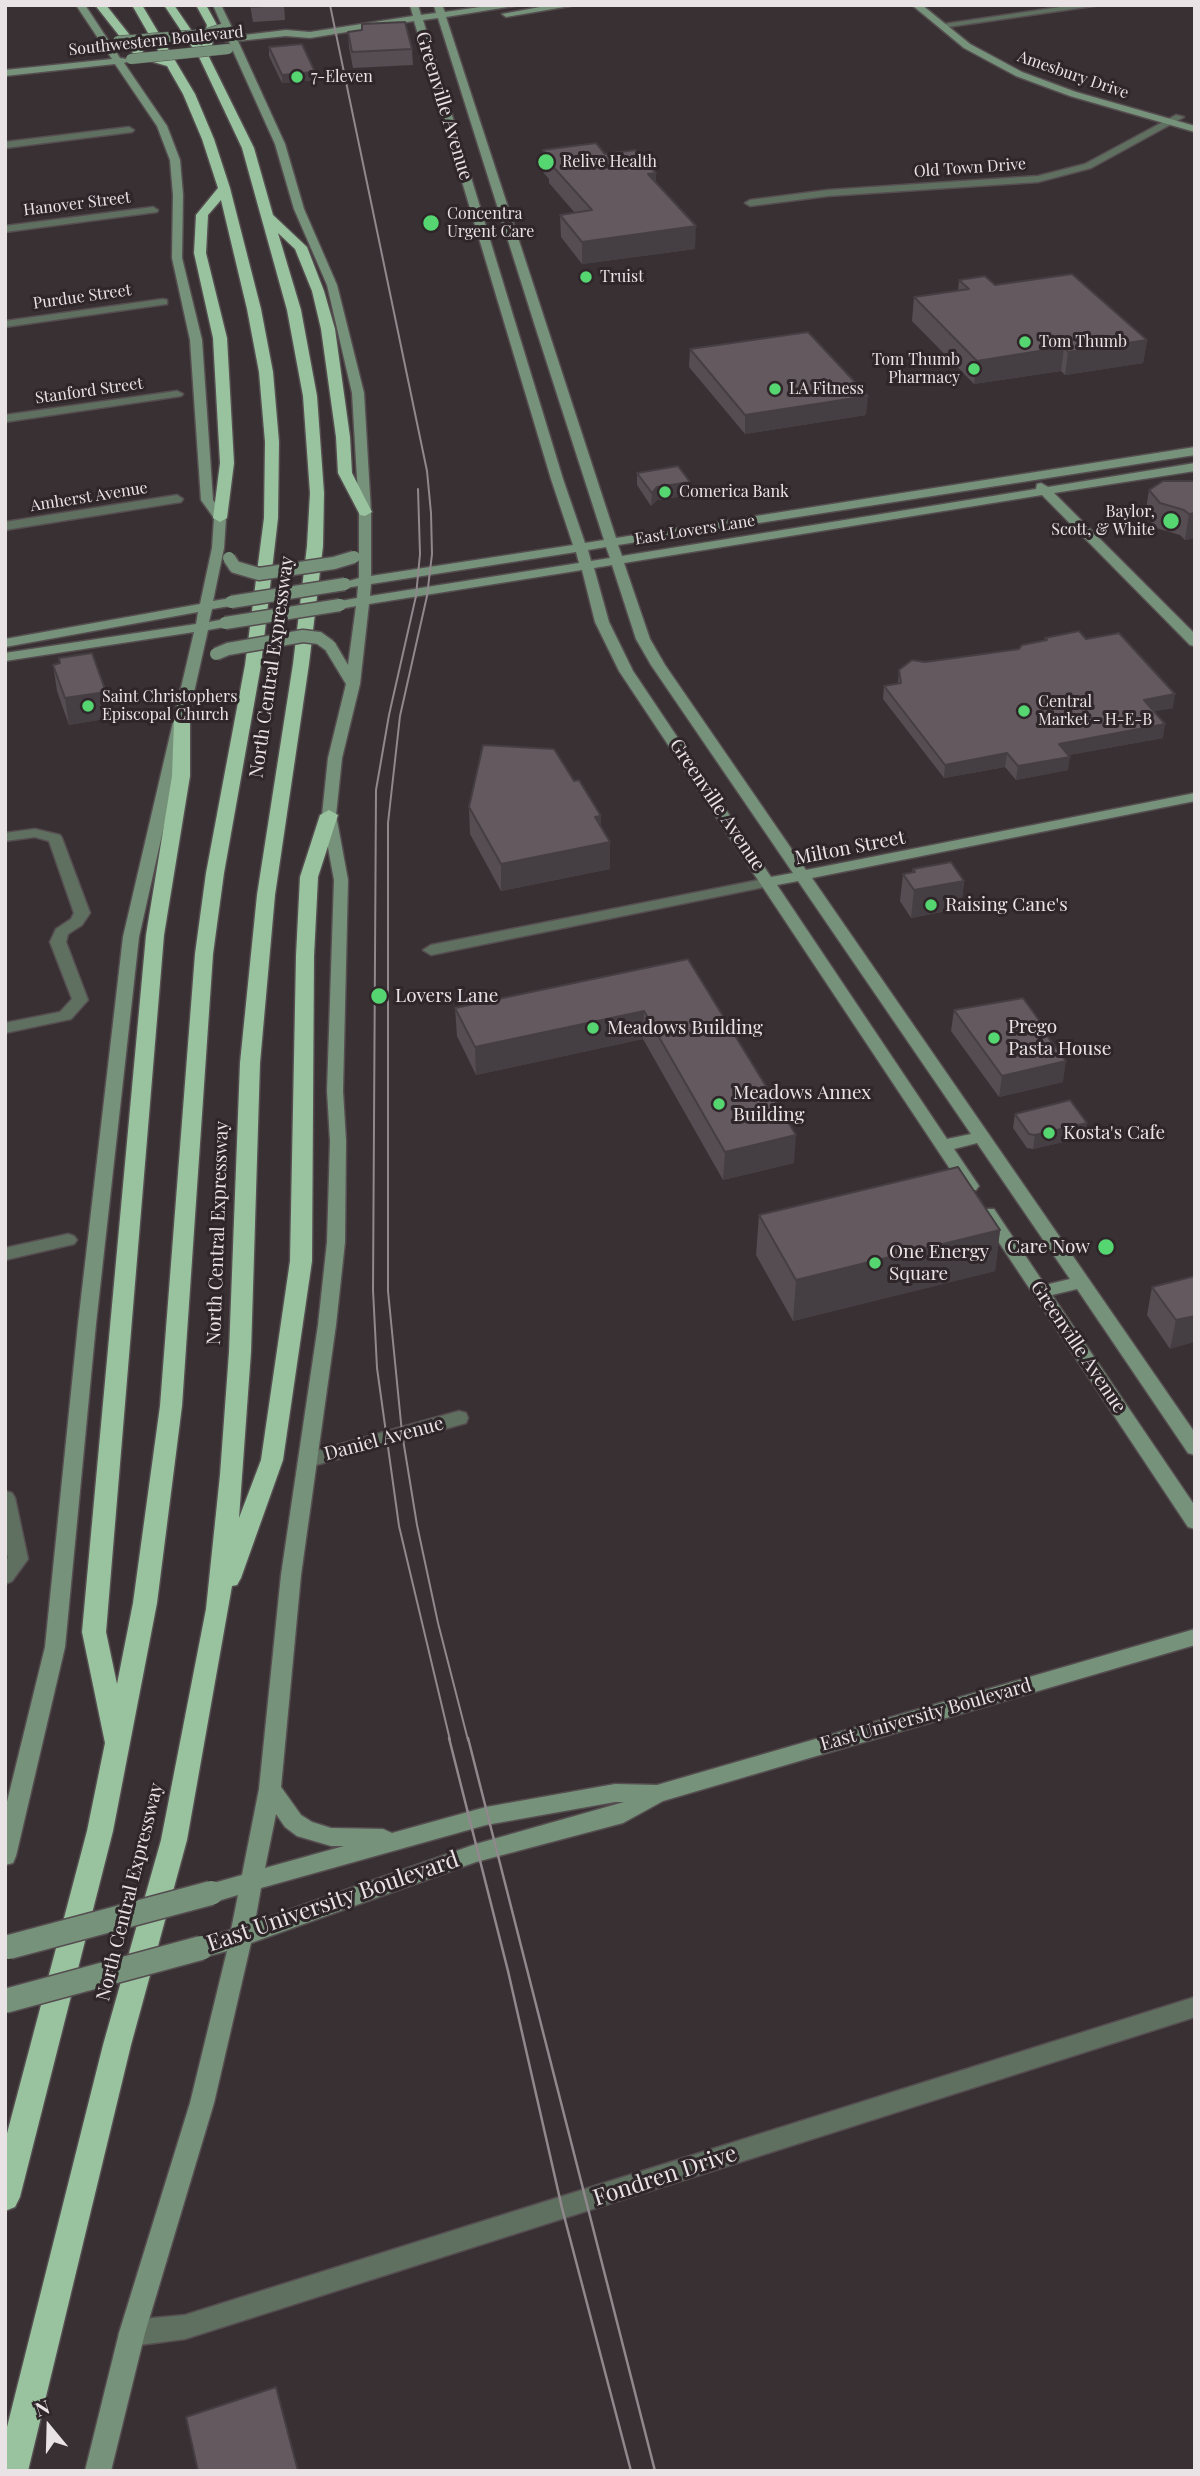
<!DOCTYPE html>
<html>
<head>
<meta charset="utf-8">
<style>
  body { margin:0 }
  #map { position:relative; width:1200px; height:2476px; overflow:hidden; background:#393034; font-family:"Playfair Display",serif }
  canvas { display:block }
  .frame { position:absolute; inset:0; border:7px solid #e9e3e6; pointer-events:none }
  .north { position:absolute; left:14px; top:2392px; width:70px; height:70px; -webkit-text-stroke:5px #2f262a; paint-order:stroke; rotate:341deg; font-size:19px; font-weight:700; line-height:28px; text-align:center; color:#e9e3e6 }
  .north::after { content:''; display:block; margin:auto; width:24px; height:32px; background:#e9e3e6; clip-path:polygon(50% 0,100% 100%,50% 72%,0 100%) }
</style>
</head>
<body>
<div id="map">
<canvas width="1200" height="2476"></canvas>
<div class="frame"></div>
<div class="north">N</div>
</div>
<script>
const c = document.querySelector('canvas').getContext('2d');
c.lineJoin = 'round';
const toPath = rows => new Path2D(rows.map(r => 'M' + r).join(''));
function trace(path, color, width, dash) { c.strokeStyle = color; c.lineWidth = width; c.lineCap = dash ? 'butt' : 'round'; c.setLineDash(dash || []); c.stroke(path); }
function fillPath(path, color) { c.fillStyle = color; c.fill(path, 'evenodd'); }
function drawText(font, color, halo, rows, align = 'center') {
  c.font = font + ' "Playfair Display",serif'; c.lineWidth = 6; c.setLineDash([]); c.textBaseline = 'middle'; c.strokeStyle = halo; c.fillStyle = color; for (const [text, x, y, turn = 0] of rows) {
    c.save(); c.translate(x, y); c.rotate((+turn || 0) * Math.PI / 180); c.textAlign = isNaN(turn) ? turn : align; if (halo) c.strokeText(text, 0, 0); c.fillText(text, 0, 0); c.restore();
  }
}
const street = toPath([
  [1074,5,1100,5,941,28,937,25,1074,5],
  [1176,115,1184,117,1091,168,1038,182,828,196,750,206,745,203,750,200,828,190,1038,176,1085,164,1176,115],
  [129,127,134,130,132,132,5,148,5,142,129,127],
  [153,207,158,210,157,212,5,232,5,226,153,207],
  [163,299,167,300,167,304,5,327,5,321,163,299],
  [177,391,183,394,181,396,5,422,5,415,177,391],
  [177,495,183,499,181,502,5,530,5,522,177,495],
  [35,829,60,835,62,838,90,913,82,925,68,934,66,942,88,1000,71,1019,5,1033,5,1023,60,1012,72,999,50,942,56,929,71,919,74,913,49,841,35,837,5,841,5,833,35,829],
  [769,878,776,882,774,885,431,955,423,950,431,945,769,878],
  [68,1234,74,1236,77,1240,74,1244,5,1260,5,1248,68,1234],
  [459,1411,466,1413,468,1418,466,1423,309,1467,302,1465,299,1460,302,1455,309,1453,459,1411],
  [5,1491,12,1493,15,1498,28,1559,12,1581,5,1584,5,1561,8,1558,5,1545,5,1491],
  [1195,1997,1195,2017,185,2339,132,2346,123,2342,119,2333,123,2324,132,2320,185,2315,1195,1997]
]);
const secondary = toPath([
  [76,5,85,5,120,58,132,60,124,63,167,126,180,160,183,195,182,258,202,340,213,500,226,518,224,548,213,601,231,598,237,602,236,605,212,609,209,622,225,619,232,623,230,626,208,630,139,937,96,1324,65,1647,16,1856,13,1863,5,1865,5,1810,45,1647,78,1324,123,937,194,632,5,661,5,653,196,624,198,612,5,647,5,639,200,604,212,548,214,518,201,500,190,340,172,258,173,195,170,160,157,126,115,64,5,76,5,70,112,59,76,5],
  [213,5,221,5,236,36,286,30,310,32,413,16,410,5,418,5,421,15,436,13,434,5,442,5,445,12,494,5,520,5,446,17,616,538,1195,447,1195,455,618,545,622,556,1036,489,1037,484,1041,483,1048,487,1195,463,1195,471,1054,493,1195,634,1195,646,1190,645,1042,495,624,563,650,639,665,665,806,870,1195,793,1195,801,812,878,1195,1433,1195,1455,1188,1453,1077,1289,1052,1295,1195,1506,1195,1529,1188,1527,982,1217,979,1213,982,1209,994,1209,1045,1285,1070,1279,977,1143,954,1149,979,1186,976,1190,964,1190,619,671,595,622,582,570,369,604,360,684,342,758,336,815,348,880,343,1091,346,1141,345,1242,336,1325,301,1575,281,1787,301,1815,312,1822,331,1828,383,1829,392,1833,486,1807,615,1784,657,1785,1195,1629,1195,1645,663,1801,623,1823,476,1862,251,1943,214,2103,145,2333,111,2471,85,2471,119,2333,190,2103,227,1951,201,1958,193,1955,190,1948,193,1941,231,1930,238,1895,211,1903,203,1900,200,1893,203,1886,242,1875,259,1789,281,1575,318,1325,327,1242,330,1141,327,1091,334,880,322,815,328,758,346,684,323,646,330,642,335,643,348,665,356,606,340,609,334,605,335,602,357,598,358,586,345,588,339,584,359,578,359,512,352,393,327,285,294,209,275,144,229,42,221,40,227,37,213,5],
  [438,18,535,326,604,540,585,543,563,479,423,20,438,18],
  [414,21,551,479,573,545,371,576,371,512,364,393,337,285,304,209,285,144,238,41,286,36,310,38,414,21],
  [606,547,610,558,591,561,588,550,606,547],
  [576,552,579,563,370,596,371,584,576,552],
  [612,565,636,639,651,665,793,873,771,877,633,671,609,622,594,568,612,565],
  [798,881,971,1134,947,1139,777,885,798,881],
  [615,1802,624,1802,476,1844,255,1922,261,1888,486,1825,615,1802],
  [276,1814,285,1827,297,1836,331,1846,344,1846,265,1868,276,1814],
  [551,5,576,5,506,17,502,14,551,5],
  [912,5,922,5,970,44,1022,72,1076,92,1195,126,1195,132,1070,96,1016,76,964,48,912,5]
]);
const highway = toPath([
  [95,5,106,5,144,53,163,59,132,5,142,5,195,94,214,139,230,188,261,309,273,372,279,442,278,518,261,665,224,873,213,954,182,1406,157,1603,113,1831,20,2197,15,2207,5,2211,5,2141,87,1831,105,1743,82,1632,146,935,172,776,174,721,182,716,190,721,190,776,164,935,106,1632,117,1684,133,1603,160,1406,195,954,206,873,245,665,264,518,265,442,259,372,247,309,221,200,208,215,206,253,227,338,234,463,227,518,220,522,213,518,220,463,213,338,194,253,196,215,218,188,202,139,183,94,167,66,136,57,95,5],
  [164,5,174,5,202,46,207,25,196,5,206,5,217,25,209,57,254,148,273,215,307,247,324,291,335,329,350,437,352,473,372,512,365,516,360,515,338,473,336,437,321,329,312,291,295,249,278,233,301,310,317,396,324,493,323,546,309,664,275,895,260,1063,251,1352,239,1518,261,1460,290,1261,296,956,300,877,320,815,329,810,338,815,318,877,314,956,312,1261,283,1460,241,1578,237,1585,232,1586,187,1840,131,2045,28,2471,5,2471,5,2435,103,2045,161,1840,206,1609,220,1475,229,1352,240,1063,257,895,293,664,307,546,310,493,303,396,287,310,242,148,200,59,164,5]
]);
trace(street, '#554d50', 3);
trace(secondary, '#554d50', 3);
trace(highway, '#554d50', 3);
fillPath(street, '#5f7061');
fillPath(secondary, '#76927a');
fillPath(highway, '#98c39e');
trace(toPath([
  [330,5,427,471,431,513,432,554,427,596,400,716,388,823,388,1291,402,1433,417,1525,438,1623,468,1740],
  [418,489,420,554,416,596,389,715,376,790,373,1290,377,1368,399,1526,450,1740]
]), '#90888c', 2);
trace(toPath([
  [449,1738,508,1971,562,2208,631,2471],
  [468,1738,655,2471]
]), '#90888c', 2.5);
const secondaryBridgeFar2 = toPath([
  [118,41,206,34,221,29],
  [131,59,228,49]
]);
const secondaryBridgeFar1 = toPath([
  [229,558,235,567,259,574,334,563,354,557],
  [231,602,345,584],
  [225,623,340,605],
  [216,654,228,649,303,636,319,638,330,646]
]);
const secondaryBridge = toPath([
  [9,1947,211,1893],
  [5,2001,201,1948]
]);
trace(secondaryBridgeFar2, '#554d50', 11, []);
trace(secondaryBridgeFar1, '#554d50', 15, []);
trace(secondaryBridge, '#554d50', 27, []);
trace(secondaryBridgeFar2, '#76927a', 10);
trace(secondaryBridgeFar1, '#76927a', 12);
trace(secondaryBridge, '#76927a', 24);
fillPath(toPath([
  [250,5,284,5,285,20,253,22],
  [348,32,412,49,413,65,353,68,349,47],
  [269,47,315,72,316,80,282,83,269,56],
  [543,150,605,154,656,173,656,183,695,249,582,264,561,237,560,215,575,213,549,183,549,179,543,172],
  [959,280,995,285,1147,340,1143,363,1065,375,1061,371,974,384,912,321,914,297,958,291],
  [690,349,866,415,745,434,689,367],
  [637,473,690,482,690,495,657,500,651,506,637,485],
  [1195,481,1195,538,1185,540,1180,535,1156,528,1145,515,1149,490],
  [1045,638,1086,639,1173,708,1154,711,1163,738,1069,755,1068,770,1016,780,1005,767,944,778,883,699,884,686,898,683,899,670,925,662,1019,649,1044,641],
  [59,658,106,692,110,718,69,725,57,691,53,665,59,664],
  [574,781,601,816,601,827,610,869,501,891,470,834,469,807],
  [913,869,964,881,961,908,911,918,900,901,903,874,912,872],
  [688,959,794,1163,723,1180,643,1039,476,1075,457,1036,455,1008],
  [954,1010,1041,1023,1040,1027,1063,1082,999,1097,951,1031],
  [1015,1114,1085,1137,1033,1149,1027,1148,1013,1128],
  [759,1215,1000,1230,995,1271,793,1321,756,1255],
  [1195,1276,1170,1349,1147,1315,1152,1287]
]), '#554d51');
fillPath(toPath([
  [315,72,316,80,282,83,282,75],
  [656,173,656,195,648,174],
  [696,226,695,249,582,264,582,242],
  [1147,340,1143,363,1065,375,1068,352],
  [1064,347,1061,371,974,384,977,361],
  [868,396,866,415,745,434,745,415],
  [690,482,690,495,657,500,651,506,652,493,657,487],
  [1195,513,1195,538,1185,540,1189,514],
  [106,692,110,718,69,725,65,698],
  [1175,694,1173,708,1142,714,1144,700],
  [1165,724,1163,738,1058,757,1059,744],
  [1007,753,1005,767,944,778,945,765],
  [1070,757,1068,770,1016,780,1018,766],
  [601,816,601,843,595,817],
  [610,842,610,869,501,891,501,864],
  [964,881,961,908,911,918,914,890],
  [644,1011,643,1039,476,1075,475,1047],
  [1066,1061,1063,1082,999,1097,1002,1076],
  [1087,1123,1085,1137,1033,1149,1035,1135],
  [796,1135,794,1163,723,1180,725,1152],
  [1000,1230,995,1271,793,1321,796,1280],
  [1195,1316,1195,1342,1170,1349,1176,1320]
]), '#453e42');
const building = toPath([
  [251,5,278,5,252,7,251,5],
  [405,22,412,49,352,52,348,32,362,30,362,24,405,22],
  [302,44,315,72,282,75,269,47,302,44],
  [596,143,605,154,635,150,656,173,648,174,696,226,582,242,560,215,592,210,548,161,551,161,543,150,596,143],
  [1072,274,1147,340,1068,352,1064,347,977,361,914,297,969,289,959,280,985,276,995,285,1072,274],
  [808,332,868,396,745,415,690,349,808,332],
  [678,466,690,482,657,487,652,493,637,473,678,466],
  [1163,481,1195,481,1195,513,1189,514,1184,510,1160,503,1149,490,1163,481],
  [1079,631,1086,639,1119,633,1175,694,1144,700,1165,724,1059,744,1070,757,1018,766,1007,753,945,765,884,686,901,683,899,670,912,660,925,662,1019,649,1022,645,1047,640,1045,638,1079,631],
  [92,653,106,692,65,698,53,665,60,663,59,658,92,653],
  [483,745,554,749,574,781,579,780,601,816,595,817,610,842,501,864,469,807,483,745],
  [951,862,964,881,914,890,903,874,915,872,913,869,951,862],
  [688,959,796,1135,725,1152,644,1011,475,1047,455,1008,688,959],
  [1023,998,1041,1023,1038,1024,1066,1061,1002,1076,954,1010,1023,998],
  [1070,1100,1087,1123,1035,1135,1029,1134,1015,1114,1070,1100],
  [958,1167,1000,1230,796,1280,759,1215,958,1167],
  [1195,1276,1195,1316,1176,1320,1152,1287,1195,1276],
  [276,2387,298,2471,198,2471,186,2417,276,2387]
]);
fillPath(building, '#63595e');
trace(building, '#453e42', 2);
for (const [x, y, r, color] of [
  [297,77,7,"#55d671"],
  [546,162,9,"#55d671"],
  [431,223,9,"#55d671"],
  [586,277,7,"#55d671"],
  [1025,342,7,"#55d671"],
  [974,369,7,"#55d671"],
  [775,389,7,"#55d671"],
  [665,492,7,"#55d671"],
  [1171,521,9,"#55d671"],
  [88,706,7,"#55d671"],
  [1024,711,7,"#55d671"],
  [931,905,7,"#55d671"],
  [379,996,9,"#55d671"],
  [593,1028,7,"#55d671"],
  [994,1038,7,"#55d671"],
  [719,1104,7,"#55d671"],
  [1049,1133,7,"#55d671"],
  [1106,1247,9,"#55d671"],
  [875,1263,7,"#55d671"]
]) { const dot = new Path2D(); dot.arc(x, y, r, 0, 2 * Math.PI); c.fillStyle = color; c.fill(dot); trace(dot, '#2f262a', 2.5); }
drawText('16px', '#e9e3e6', '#2f262a', [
  ["Southwestern Boulevard",156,41,-6],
  ["Amesbury Drive",1073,75,19],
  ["Old Town Drive",970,168,-4],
  ["Hanover Street",77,204,-7],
  ["Purdue Street",82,297,-8],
  ["Stanford Street",89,391,-8],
  ["Amherst Avenue",89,497,-9],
  ["East Lovers Lane",695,530,-9]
]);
drawText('16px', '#e9e3e6', '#2f262a', [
  ["7-Eleven",311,77],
  ["Relive Health",562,162],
  ["Concentra",447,214],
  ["Urgent Care",447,232],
  ["Truist",600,277],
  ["Tom Thumb",1039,342],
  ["Tom Thumb",960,360,"right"],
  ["Pharmacy",960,378,"right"],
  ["LA Fitness",789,389],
  ["Comerica Bank",679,492],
  ["Baylor,",1155,512,"right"],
  ["Scott, & White",1155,530,"right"],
  ["Saint Christophers",102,697],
  ["Episcopal Church",102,715],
  ["Central",1038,702],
  ["Market - H-E-B",1038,720]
], 'left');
drawText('19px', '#e9e3e6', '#2f262a', [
  ["Greenville Avenue",444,106,73],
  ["North Central Expressway",272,667,-82],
  ["Greenville Avenue",717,805,56],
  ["Milton Street",850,848,-11],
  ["North Central Expressway",218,1233,-88],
  ["Greenville Avenue",1078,1347,56],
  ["Daniel Avenue",384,1439,-15],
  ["East University Boulevard",926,1715,-16],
  ["North Central Expressway",130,1892,-76]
]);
drawText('19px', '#e9e3e6', '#2f262a', [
  ["Raising Cane's",945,905],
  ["Lovers Lane",395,996],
  ["Prego",1008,1027],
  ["Pasta House",1008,1049],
  ["Meadows Building",607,1028],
  ["Meadows Annex",733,1093],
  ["Building",733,1115],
  ["Kosta's Cafe",1063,1133],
  ["Care Now",1090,1247,"right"],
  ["One Energy",889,1252],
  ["Square",889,1274]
], 'left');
drawText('23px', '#e9e3e6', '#2f262a', [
  ["East University Boulevard",333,1902,-19],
  ["Fondren Drive",665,2176,-18]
]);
</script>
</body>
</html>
